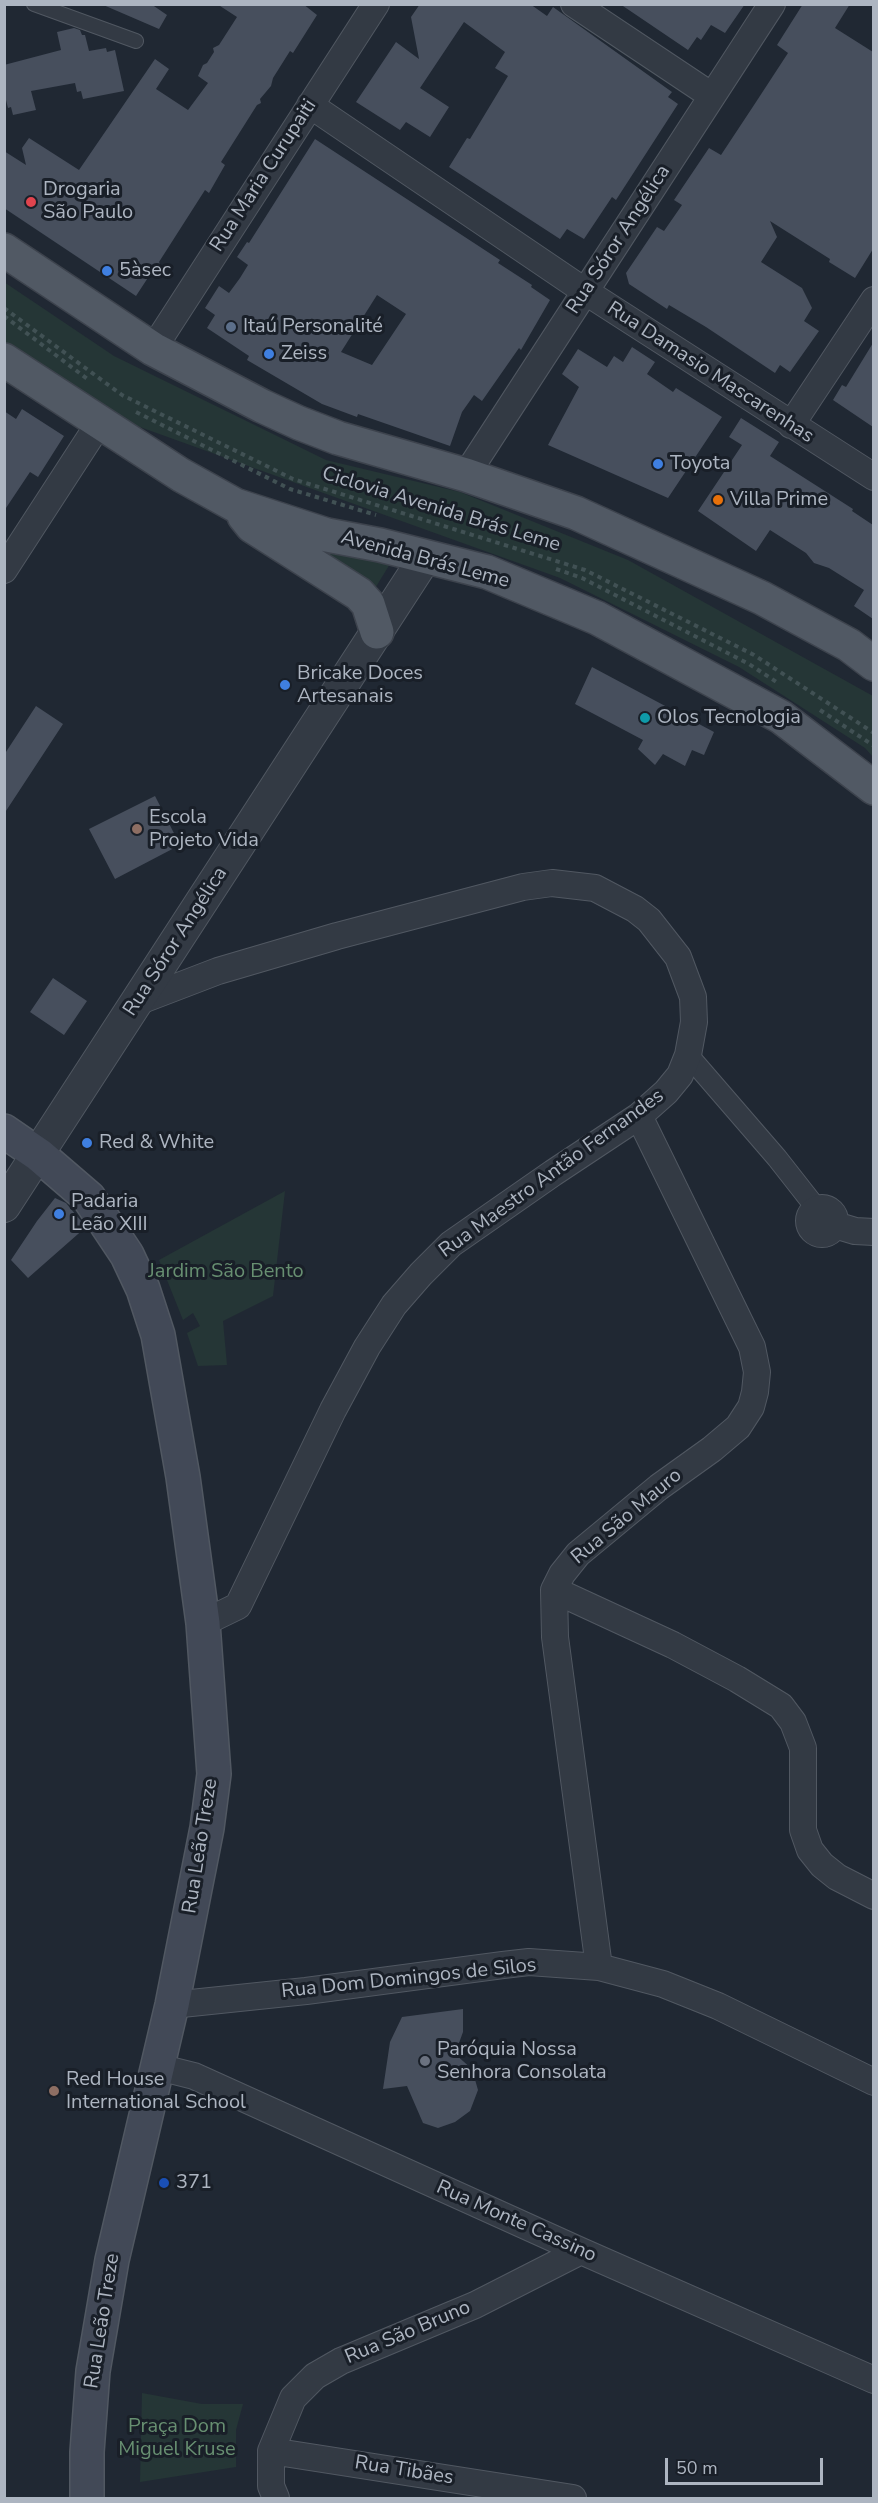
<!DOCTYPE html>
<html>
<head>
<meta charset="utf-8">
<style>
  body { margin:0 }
  #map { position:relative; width:878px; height:2503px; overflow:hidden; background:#202833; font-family:"Nunito Sans",sans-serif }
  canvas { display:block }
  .frame { position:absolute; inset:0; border:6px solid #adb5c1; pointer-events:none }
  .scale { position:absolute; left:665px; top:2458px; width:158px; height:27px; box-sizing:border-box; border:3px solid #adb5c1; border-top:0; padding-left:8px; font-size:18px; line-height:21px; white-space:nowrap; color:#adb5c1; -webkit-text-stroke:4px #191f28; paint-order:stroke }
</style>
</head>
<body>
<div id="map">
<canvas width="878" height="2503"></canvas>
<div class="frame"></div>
<div class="scale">50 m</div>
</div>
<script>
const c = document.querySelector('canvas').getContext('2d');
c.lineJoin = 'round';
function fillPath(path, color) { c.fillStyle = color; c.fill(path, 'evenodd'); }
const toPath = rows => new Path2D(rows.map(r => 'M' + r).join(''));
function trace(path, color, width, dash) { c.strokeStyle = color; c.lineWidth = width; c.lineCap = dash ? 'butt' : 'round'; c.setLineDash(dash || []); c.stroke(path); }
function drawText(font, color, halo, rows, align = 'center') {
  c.font = font + ' "Nunito Sans",sans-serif'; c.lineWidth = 6; c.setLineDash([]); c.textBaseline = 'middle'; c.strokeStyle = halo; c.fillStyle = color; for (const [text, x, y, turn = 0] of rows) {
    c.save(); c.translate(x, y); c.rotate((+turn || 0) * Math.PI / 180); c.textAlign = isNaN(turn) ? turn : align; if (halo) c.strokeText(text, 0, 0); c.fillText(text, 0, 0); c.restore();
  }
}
fillPath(toPath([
  [4,282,114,356,326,460,460,492,628,560,873,696,873,757,865,748,739,667,560,578,112,417,5,344],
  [266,527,393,559,374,590],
  [285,1191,273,1296,223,1321,227,1365,198,1366,187,1333,200,1326,193,1313,183,1320,159,1260],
  [142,2393,202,2404,243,2404,236,2430,236,2467,140,2482]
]), '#253636');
fillPath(toPath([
  [101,4,151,4,167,15,159,29],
  [217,4,303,4,317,15,293,53,290,51,273,78,271,86,260,99,261,103,257,105,221,162,225,165,209,193,205,190,159,262,161,266,153,270,136,296,4,208,4,151,26,165,22,148,29,138,79,170,155,59,169,69,156,89,188,110,208,83,198,76,203,65,207,63,214,52,213,48,219,45,237,17],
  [420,4,530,4,547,16,553,7,672,92,668,97,678,104,616,200,612,197,584,239,567,229,560,239,449,167,467,138,470,139,508,76,495,68,505,52,464,22,420,88,449,107,430,137,406,122,400,130,356,102,396,42,419,59,411,17],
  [620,4,745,4,725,33,711,25,701,40,697,37,688,50],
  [803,4,850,4,835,28,873,52,873,249,855,278,829,262,830,259,770,221,777,237,761,262,802,288,812,308,804,321,819,331,790,372,780,365,775,373,706,327,669,305,667,309,629,284,626,273,657,227,664,231,682,205,674,200,709,148,721,155,756,102,788,53,777,45],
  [74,28,80,30,82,35,85,35,89,51,106,48,107,52,115,50,124,91,83,99,81,91,77,92,75,83,31,91,36,110,13,115,11,107,8,108,4,92,4,65,61,50,57,32],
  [315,139,500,260,498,263,532,285,531,287,550,300,521,350,519,348,482,401,474,395,462,412,450,446,358,414,357,417,322,404,247,360,249,356,207,328,215,315,205,308,219,286,229,293,240,278,248,265,237,257,247,242,249,243],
  [377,295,406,314,372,365,341,352],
  [873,343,873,427,833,400,842,385,846,387],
  [632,347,655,362,647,374,673,392,676,388,722,417,668,498,548,445,579,387,562,374,578,349,607,367,614,356,623,362],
  [22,409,64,436,38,477,30,472,4,511,4,411,16,419],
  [741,418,779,442,770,456,853,509,852,511,873,525,873,619,854,606,864,590,829,568,814,563,806,553,770,530,756,551,698,511,742,445,729,437],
  [592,667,714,732,704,755,692,750,685,766,663,754,655,765,638,749,643,740,575,704],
  [36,706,63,724,4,814,4,755],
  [155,796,180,845,115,879,89,829],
  [53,978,87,1001,64,1035,30,1012],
  [55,1198,66,1203,86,1227,28,1278,11,1260,37,1221],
  [463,2009,463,2032,455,2054,472,2069,478,2090,470,2111,455,2122,438,2128,423,2123,407,2086,383,2089,390,2042,402,2017]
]), '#474f5d');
const service = toPath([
  [34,4,136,41]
]);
const pedestrian = toPath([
  [688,1055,777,1158,817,1209]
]);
const minor = toPath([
  [574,4,712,96],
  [310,105,586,292,874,477],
  [153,349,376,4],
  [791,425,874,300],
  [466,475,772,4],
  [4,570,100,422],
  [137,1002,218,971,337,936,523,887,552,883,595,888,635,909,649,920,678,957,693,997,694,1022,688,1055,680,1075,666,1092,639,1116,553,1173,451,1244,421,1274,394,1305,367,1347,333,1410,238,1606,203,1623],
  '809 1221a13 13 0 1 1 26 0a13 13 0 1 1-26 0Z',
  [835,1225,855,1231,874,1232],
  [554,1590,673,1645,737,1679,781,1706,793,1722,803,1748,803,1830,810,1850,822,1865,837,1877,874,1896],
  [599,1967,555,1637,554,1590,562,1574,578,1554,659,1487,712,1449,738,1427,751,1407,755,1392,757,1372,752,1347,639,1116],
  [172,2005,306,1991,503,1965,529,1962,599,1967,663,1984,718,2006,874,2082],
  [158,2067,194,2076,581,2251,874,2380],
  [271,2451,573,2498],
  [276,2498,271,2486,271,2451,293,2398,315,2376,341,2361,475,2305,581,2251]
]);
const tertiary = toPath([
  [4,1206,426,556]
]);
const secondary = toPath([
  [4,1131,39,1155,89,1198,127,1255,143,1289,158,1335,183,1477,203,1623,214,1774,207,1828,172,2005,112,2260,93,2371,87,2452,87,2498]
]);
const primary = toPath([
  [4,250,153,349,262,406,299,423,338,438,466,475,576,513,762,598,849,645,874,664],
  [4,360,181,475,235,505,327,535,380,545,487,572,597,618,781,717,874,788],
  [244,516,252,526,359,594,368,604,377,632]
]);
trace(service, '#515862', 16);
trace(pedestrian, '#515862', 22);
trace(minor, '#515862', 28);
trace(tertiary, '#515862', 34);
trace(secondary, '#515862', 36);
trace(primary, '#3d434d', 36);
trace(toPath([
  [4,308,122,395,293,479,585,570,754,655,874,733],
  [4,316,90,381],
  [136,412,290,489,376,515],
  [556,569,582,578,749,664,778,683],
  [820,710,874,746]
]), '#415154', 4, [4.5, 4.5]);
trace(service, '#333a44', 14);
trace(pedestrian, '#333a44', 20);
trace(minor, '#333a44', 26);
trace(tertiary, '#333a44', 32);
trace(secondary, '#424957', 33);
trace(primary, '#515964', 33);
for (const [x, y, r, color] of [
  [31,202,6,"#e0444e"],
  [107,271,6,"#3f7fe0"],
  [231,327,6,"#5c6f8a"],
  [269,354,6,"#3f7fe0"],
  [658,464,6,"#3f7fe0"],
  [718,500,6,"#e8710a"],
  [285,685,6,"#3f7fe0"],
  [645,718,6,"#0f9aa8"],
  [137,829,6,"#8d6e63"],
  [87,1143,6,"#3f7fe0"],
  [59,1214,6,"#3f7fe0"],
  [425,2061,6,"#6b7280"],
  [54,2091,6,"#8d6e63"],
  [164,2183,6,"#1a4fb4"]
]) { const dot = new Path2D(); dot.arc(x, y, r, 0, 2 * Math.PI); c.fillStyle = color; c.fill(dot); trace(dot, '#191f28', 2); }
drawText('20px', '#adb5c1', '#191f28', [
  ["Rua Maria Curupaiti",264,176,-57],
  ["Rua Sóror Angélica",619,240,-57],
  ["Rua Damasio Mascarenhas",710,373,33],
  ["Ciclovia Avenida Brás Leme",441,510,17],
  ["Avenida Brás Leme",425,560,15],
  ["Rua Sóror Angélica",176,942,-57],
  ["Rua Maestro Antão Fernandes",552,1174,-36],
  ["Rua São Mauro",627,1517,-40],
  ["Rua Leão Treze",201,1846,-81],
  ["Rua Dom Domingos de Silos",409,1979,-6],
  ["Rua Monte Cassino",516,2222,24],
  ["Rua Leão Treze",103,2321,-81],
  ["Rua São Bruno",408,2333,-23],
  ["Rua Tibães",404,2471,9]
]);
drawText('20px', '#adb5c1', '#191f28', [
  ["Drogaria",43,190],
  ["São Paulo",43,213],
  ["5àsec",119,271],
  ["Itaú Personalité",243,327],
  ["Zeiss",281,354],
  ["Toyota",670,464],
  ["Villa Prime",730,500],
  ["Bricake Doces",297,674],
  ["Artesanais",297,697],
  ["Olos Tecnologia",657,718],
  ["Escola",149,818],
  ["Projeto Vida",149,841],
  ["Red & White",99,1143],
  ["Padaria",71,1202],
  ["Leão XIII",71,1225],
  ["Paróquia Nossa",437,2050],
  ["Senhora Consolata",437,2073],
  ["Red House",66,2080],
  ["International School",66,2103],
  ["371",176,2183]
], 'left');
drawText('20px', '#678f71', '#191f28', [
  ["Jardim São Bento",226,1272],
  ["Praça Dom",177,2427],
  ["Miguel Kruse",177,2450]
]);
</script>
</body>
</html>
